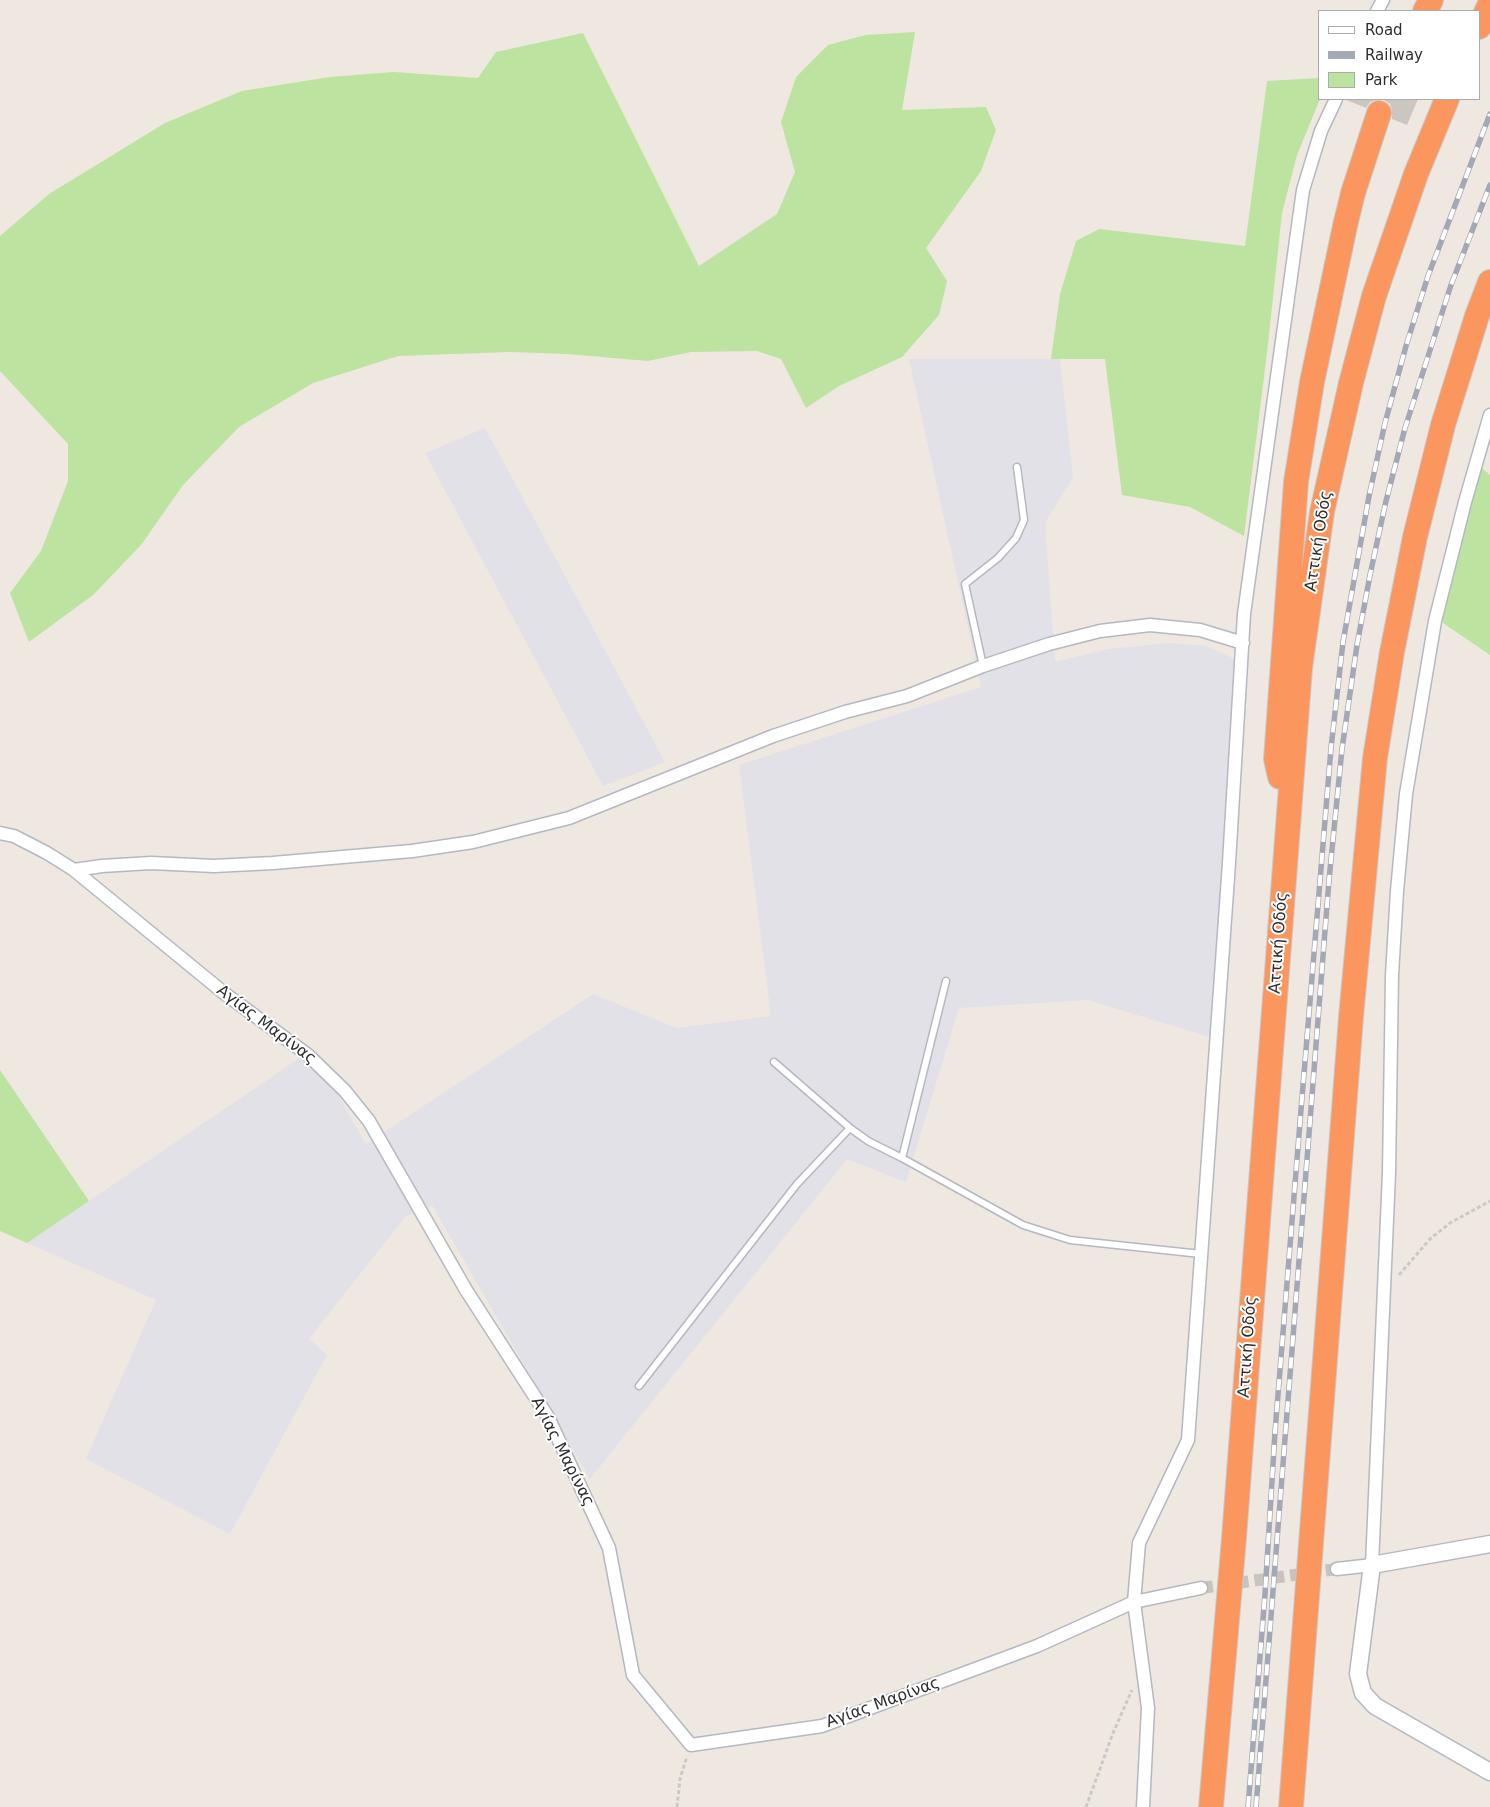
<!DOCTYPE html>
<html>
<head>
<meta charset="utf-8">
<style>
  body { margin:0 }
  #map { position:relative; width:1490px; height:1807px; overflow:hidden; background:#efe8e1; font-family:"DejaVu Sans",sans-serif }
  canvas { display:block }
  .legend { position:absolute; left:1318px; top:10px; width:162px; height:90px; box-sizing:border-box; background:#fff; border:1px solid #ababab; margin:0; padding:6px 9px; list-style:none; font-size:15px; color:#2e2e2e }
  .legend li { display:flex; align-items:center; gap:10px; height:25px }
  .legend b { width:25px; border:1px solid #ababab }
</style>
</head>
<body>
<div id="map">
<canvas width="1490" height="1807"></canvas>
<ul class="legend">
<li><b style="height:6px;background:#fff"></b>Road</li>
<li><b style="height:6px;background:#a3a8b7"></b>Railway</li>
<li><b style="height:14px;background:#bce39f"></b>Park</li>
</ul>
</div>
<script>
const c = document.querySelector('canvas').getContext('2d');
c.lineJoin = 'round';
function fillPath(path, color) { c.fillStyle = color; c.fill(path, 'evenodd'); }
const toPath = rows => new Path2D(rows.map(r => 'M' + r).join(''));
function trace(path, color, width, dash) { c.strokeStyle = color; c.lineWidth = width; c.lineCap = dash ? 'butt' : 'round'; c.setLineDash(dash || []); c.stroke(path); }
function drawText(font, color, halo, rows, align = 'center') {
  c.font = font + ' "DejaVu Sans",sans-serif'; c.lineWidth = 4; c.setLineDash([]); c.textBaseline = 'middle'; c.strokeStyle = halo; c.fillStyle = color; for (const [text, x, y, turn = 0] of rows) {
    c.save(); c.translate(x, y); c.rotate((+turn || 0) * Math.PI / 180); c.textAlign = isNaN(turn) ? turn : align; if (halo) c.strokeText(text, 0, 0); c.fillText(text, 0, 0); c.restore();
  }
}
fillPath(toPath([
  [909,359,1060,359,1073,477,1045,523,1055,662,1108,649,1170,643,1206,646,1237,660,1216,1039,1088,1000,959,1008,906,1182,847,1159,590,1479,432,1205,405,1217,309,1339,327,1355,230,1534,86,1459,156,1300,27,1243,301,1057,338,1095,366,1144,593,994,677,1028,771,1016,739,765,981,687],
  [485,428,556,559,665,762,603,786,425,453]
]), '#e2e1e8');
fillPath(toPath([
  [915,32,902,110,986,107,996,130,981,171,926,248,947,281,939,315,902,357,839,386,806,408,781,359,757,351,691,352,648,361,567,354,509,352,398,356,313,383,239,427,183,485,141,545,93,595,29,642,10,593,41,551,68,481,68,444,0,371,0,236,49,194,165,123,242,91,330,77,394,72,478,78,496,52,583,33,699,266,777,214,795,172,781,122,796,77,828,45,866,35],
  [1319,78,1319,99,1320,99,1297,155,1282,213,1267,353,1244,536,1190,507,1122,495,1105,359,1051,359,1060,294,1076,241,1099,229,1245,246,1267,81],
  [1481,467,1490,475,1490,655,1440,621],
  [0,1070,89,1201,27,1243,0,1231]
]), '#bce39f');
fillPath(toPath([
  [1344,99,1418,99,1407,125,1392,119,1392,110,1390,104,1384,100,1376,100,1370,102,1366,108]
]), '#cbc6bf');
trace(toPath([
  [1201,1588,1337,1569]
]), '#c8c3bd', 12, [12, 6]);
const service = toPath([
  [983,666,965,584,998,558,1016,538,1024,520,1017,467],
  [946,981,902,1158,1023,1225,1070,1240,1201,1254],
  [774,1062,850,1128,868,1141,902,1158],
  [639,1386,797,1184,850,1128]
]);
const minor = toPath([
  [1377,11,1383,0],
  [0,833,14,836,47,853,74,870,224,993,308,1055,345,1091,369,1121,466,1290,548,1417,609,1548,633,1675,691,1745,822,1726,1037,1646,1134,1602,1201,1588],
  [74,870,102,866,151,863,214,866,273,863,412,851,473,842,569,818,773,736,845,712,907,696,983,666,1049,644,1100,631,1150,625,1200,630,1243,643],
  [1337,1569,1372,1565,1389,1173,1392,975,1397,891,1406,794,1435,621,1465,502,1490,415],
  [1143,1807,1148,1708,1134,1602,1139,1543,1188,1440,1229,863,1244,614,1303,190,1321,131,1336,99]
]);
const tertiary = toPath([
  [1490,1544,1372,1565,1358,1674,1363,1693,1375,1706,1490,1772]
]);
const motorway = toPath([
  [1425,11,1431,0],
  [1479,27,1490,4],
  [1280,777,1276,759,1296,482,1312,382,1345,226,1353,193,1379,113],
  [1211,1807,1234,1538,1300,668,1322,512,1351,383,1374,296,1416,174,1447,99],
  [1291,1807,1351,1017,1375,758,1392,652,1415,537,1443,425,1477,316,1490,282]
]);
trace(service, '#b4b8c0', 9);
trace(minor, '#b4b8c0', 15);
trace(tertiary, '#b4b8c0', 19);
trace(motorway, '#c9c9c9', 26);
trace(toPath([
  [1399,1275,1430,1239,1450,1223,1490,1201],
  [677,1807,680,1779,687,1756],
  [1086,1807,1113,1733,1132,1690]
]), '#c9c9c9', 3, [4, 2.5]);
trace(service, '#fff', 6);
trace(minor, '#fff', 12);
trace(tertiary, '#fff', 16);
trace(motorway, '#fc965f', 24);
const rail = toPath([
  [1248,1807,1265,1594,1275,1432,1300,1122,1331,748,1343,642,1369,496,1385,423,1406,346,1428,276,1490,114],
  [1256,1807,1329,880,1342,749,1357,645,1370,575,1386,501,1405,428,1451,285,1490,185]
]);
trace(rail, '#a3a8b7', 5.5);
trace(rail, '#fff', 4, [11]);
drawText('16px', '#2e2e2e', '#fff', [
  ["Αττική Οδός",1319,541,-81],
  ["Αττική Οδός",1279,943,-86],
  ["Αγίας Μαρίνας",266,1025,37],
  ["Αττική Οδός",1248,1347,-86],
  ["Αγίας Μαρίνας",562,1452,63],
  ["Αγίας Μαρίνας",883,1703,-20]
]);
</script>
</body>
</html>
